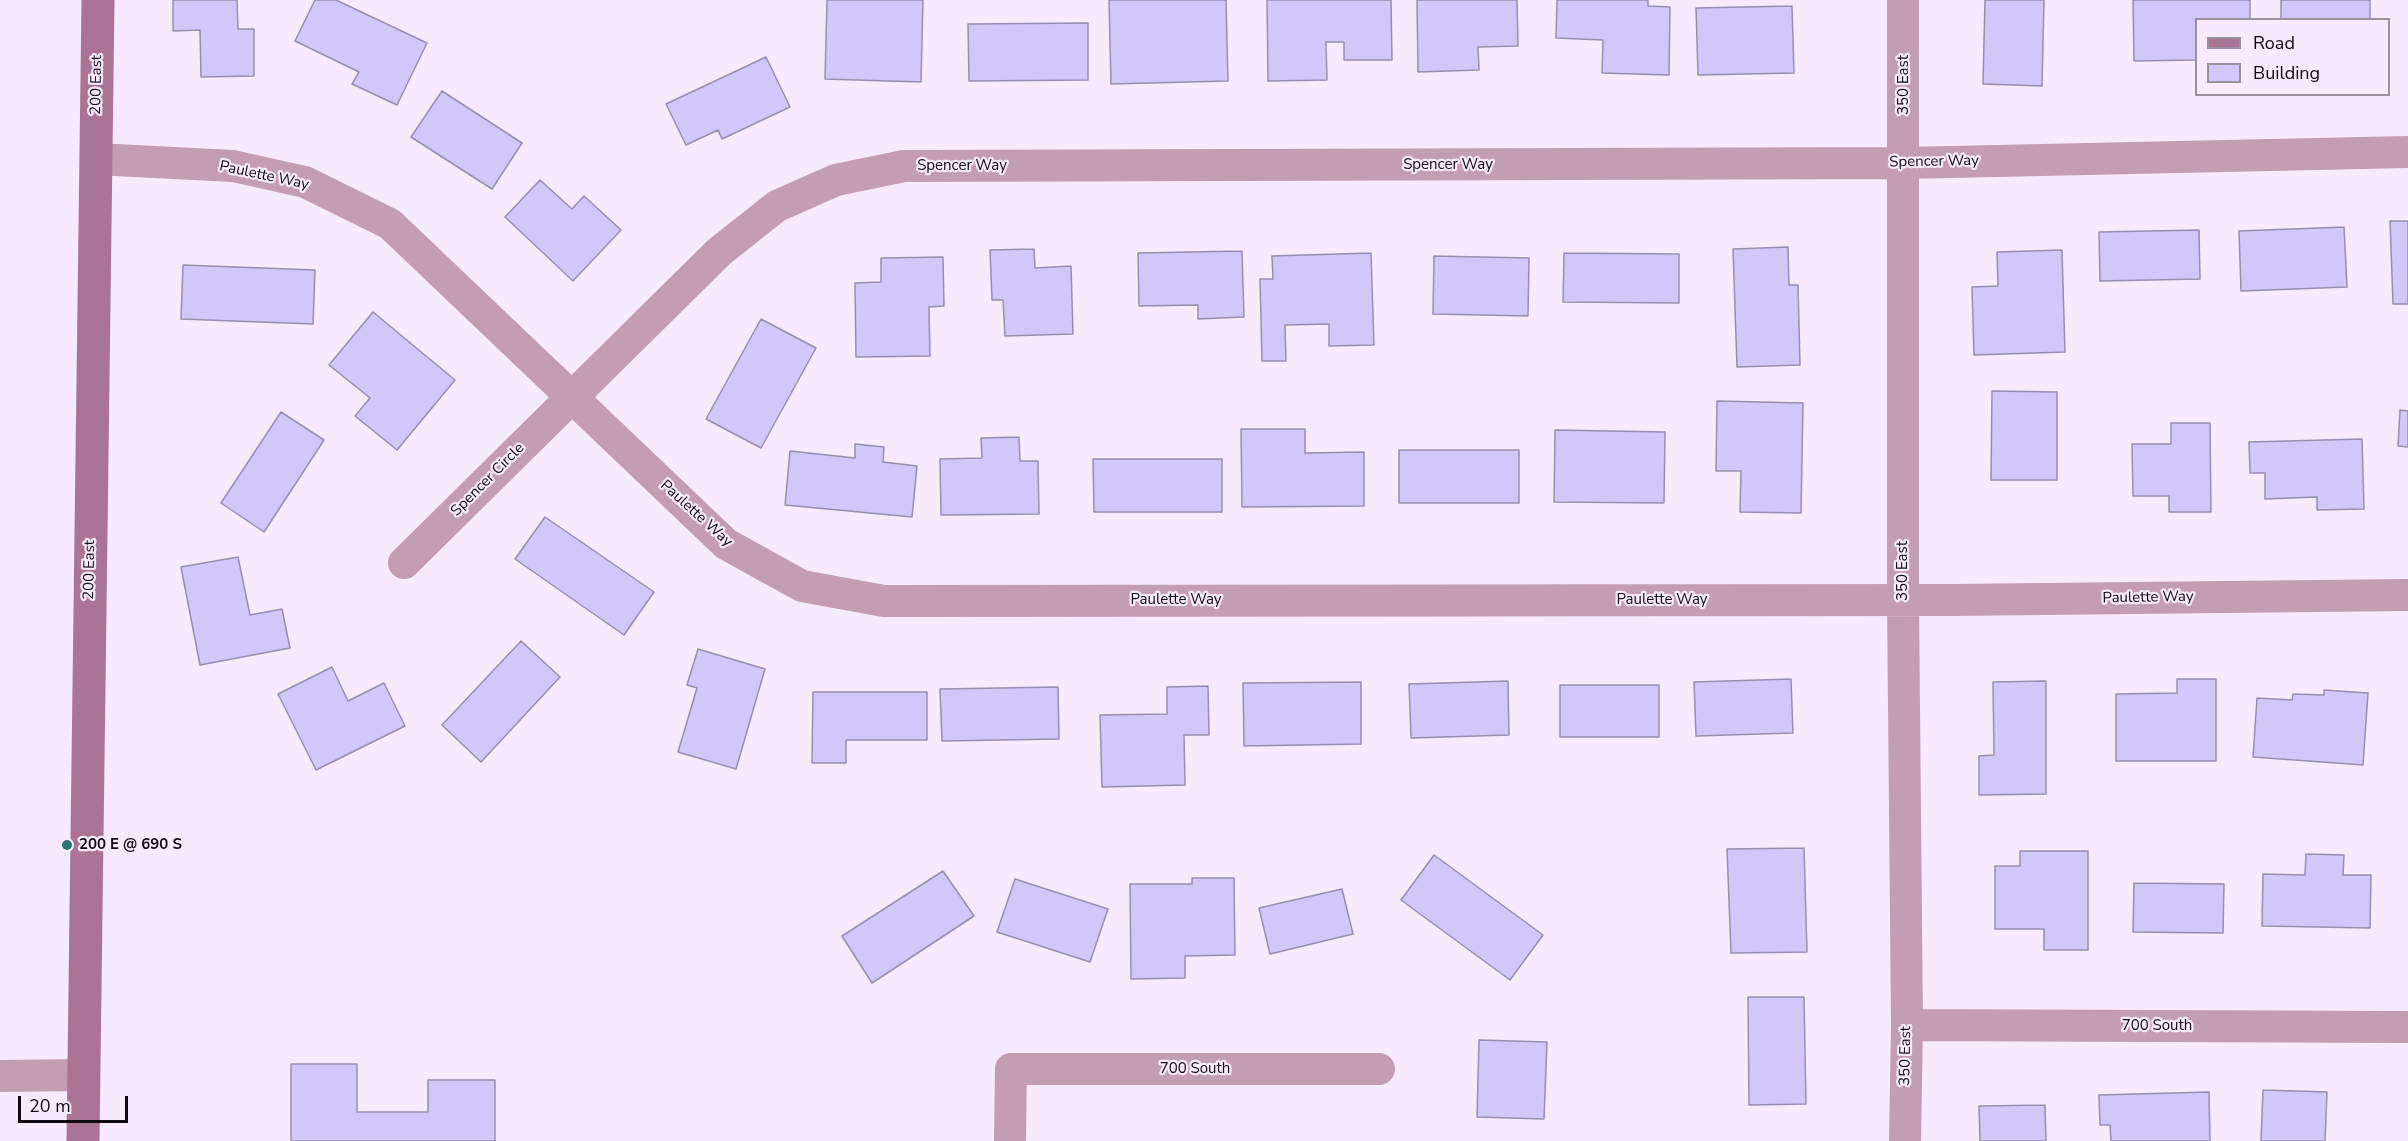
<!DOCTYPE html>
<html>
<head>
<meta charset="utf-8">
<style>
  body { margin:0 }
  #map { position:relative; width:2408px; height:1141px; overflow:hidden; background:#f7eafc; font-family:"Nunito Sans",sans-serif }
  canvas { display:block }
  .legend { position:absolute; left:2195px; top:18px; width:195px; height:78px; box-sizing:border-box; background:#f7eafc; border:2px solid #9b909e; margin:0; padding:8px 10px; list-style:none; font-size:18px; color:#100812 }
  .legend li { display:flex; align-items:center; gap:12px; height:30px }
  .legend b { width:30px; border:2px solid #9b909e }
  .scale { position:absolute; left:18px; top:1096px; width:110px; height:27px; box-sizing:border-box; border:3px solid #100812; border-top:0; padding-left:8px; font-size:18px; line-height:21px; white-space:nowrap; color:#100812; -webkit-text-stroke:4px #f7eafc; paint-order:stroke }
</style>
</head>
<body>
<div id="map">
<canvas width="2408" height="1141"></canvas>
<ul class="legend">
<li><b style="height:8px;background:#aa7595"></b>Road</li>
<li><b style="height:16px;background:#d1c7f9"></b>Building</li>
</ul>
<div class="scale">20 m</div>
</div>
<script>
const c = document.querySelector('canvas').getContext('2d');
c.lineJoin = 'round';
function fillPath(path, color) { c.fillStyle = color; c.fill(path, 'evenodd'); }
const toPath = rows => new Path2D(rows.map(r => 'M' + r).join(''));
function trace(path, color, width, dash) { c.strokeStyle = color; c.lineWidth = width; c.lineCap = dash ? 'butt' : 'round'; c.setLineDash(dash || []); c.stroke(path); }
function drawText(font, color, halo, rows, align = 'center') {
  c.font = font + ' "Nunito Sans",sans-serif'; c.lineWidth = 4.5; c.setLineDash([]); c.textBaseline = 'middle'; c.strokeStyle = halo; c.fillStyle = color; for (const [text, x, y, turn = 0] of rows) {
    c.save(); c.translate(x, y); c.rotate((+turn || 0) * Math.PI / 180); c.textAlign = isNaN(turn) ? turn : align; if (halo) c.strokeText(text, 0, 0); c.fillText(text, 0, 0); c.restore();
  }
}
const building = toPath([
  [173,0,237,0,238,29,254,29,254,76,201,77,200,30,173,31,173,0],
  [315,0,336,0,427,43,397,105,352,84,359,72,295,41,315,0],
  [827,0,923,0,921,82,825,79,827,0],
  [1109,0,1226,0,1228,81,1111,84,1109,0],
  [1267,0,1391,0,1392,60,1344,60,1344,42,1326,42,1327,80,1268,81,1267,0],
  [1417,0,1517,0,1518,46,1478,47,1479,70,1418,72,1417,0],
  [1557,0,1648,0,1648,6,1670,7,1669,75,1602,73,1603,40,1556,38,1557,0],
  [1985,0,2044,0,2042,86,1983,84,1985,0],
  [2133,0,2250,0,2250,20,2196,20,2196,60,2134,61,2133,0],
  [2281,0,2370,0,2370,20,2281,20,2281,0],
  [1792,6,1794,73,1698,75,1696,8,1792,6],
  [1088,23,1088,80,969,81,968,24,1088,23],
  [766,57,790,107,722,139,718,130,686,145,666,104,766,57],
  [442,91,522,143,492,189,411,137,442,91],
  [540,180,572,209,584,196,621,230,573,281,505,217,540,180],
  [2390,221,2408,221,2408,304,2393,304,2390,221],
  [2344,227,2347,287,2241,291,2239,231,2344,227],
  [2199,230,2200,279,2100,281,2099,232,2199,230],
  [1788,247,1789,285,1798,285,1800,365,1737,367,1733,249,1788,247],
  [1034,249,1035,268,1071,266,1073,334,1005,336,1003,300,992,300,990,250,1034,249],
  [2062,250,2065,352,1974,355,1972,287,1998,286,1997,252,2062,250],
  [1242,251,1244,317,1198,319,1198,305,1139,306,1138,253,1242,251],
  [1371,253,1374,345,1329,346,1329,324,1285,325,1286,361,1262,361,1260,279,1273,279,1272,256,1371,253],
  [1564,253,1679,254,1679,303,1563,302,1564,253],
  [1434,256,1529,258,1528,316,1433,314,1434,256],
  [943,257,944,306,929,307,930,356,856,357,855,283,881,282,881,258,943,257],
  [183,265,315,270,313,324,181,319,183,265],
  [373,312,455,380,397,450,355,416,370,398,329,365,373,312],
  [761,319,816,348,761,448,706,419,761,319],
  [1992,391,2057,392,2057,480,1991,480,1992,391],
  [1717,401,1803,403,1801,513,1740,512,1741,471,1716,471,1717,401],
  [2400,410,2408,411,2408,447,2398,446,2400,410],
  [281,412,324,440,264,532,221,503,281,412],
  [2171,423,2210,423,2211,512,2169,512,2169,496,2133,496,2132,444,2171,444,2171,423],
  [1241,429,1305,429,1305,453,1364,452,1364,506,1242,507,1241,429],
  [1555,430,1665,432,1664,503,1554,502,1555,430],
  [1019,437,1020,461,1038,461,1039,514,941,515,940,459,982,458,981,438,1019,437],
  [2362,439,2364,509,2317,510,2317,497,2265,499,2265,473,2250,473,2249,442,2362,439],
  [855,444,884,447,883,462,917,466,912,517,785,505,790,451,855,458,855,444],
  [1399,450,1519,450,1519,503,1399,503,1399,450],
  [1093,459,1222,459,1222,512,1094,512,1093,459],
  [545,517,654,592,624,635,515,559,545,517],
  [238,557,250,615,282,609,290,648,200,665,181,567,238,557],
  [521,641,560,677,481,762,442,725,521,641],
  [698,649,765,669,736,769,678,752,697,688,687,685,698,649],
  [332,667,348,701,384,683,405,726,316,770,278,694,332,667],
  [1791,679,1793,733,1696,736,1694,682,1791,679],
  [2177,679,2216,679,2216,761,2116,761,2116,694,2177,693,2177,679],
  [1508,681,1509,735,1411,738,1409,684,1508,681],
  [2046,681,2046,794,1979,795,1979,756,1994,755,1993,682,2046,681],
  [1361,682,1361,744,1244,746,1243,683,1361,682],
  [1560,685,1659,685,1659,737,1560,737,1560,685],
  [1208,686,1209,735,1184,735,1185,785,1102,787,1100,715,1167,714,1167,687,1208,686],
  [1058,687,1059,739,942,741,940,689,1058,687],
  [2324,690,2368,693,2363,765,2253,757,2257,698,2292,700,2293,694,2324,695,2324,690],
  [813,692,927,692,927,740,846,740,846,763,812,763,813,692],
  [1804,848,1807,952,1731,953,1727,849,1804,848],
  [2020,851,2088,851,2088,950,2044,950,2044,929,1995,929,1995,866,2020,866,2020,851],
  [2306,854,2344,855,2343,875,2371,875,2370,928,2262,926,2263,874,2305,875,2306,854],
  [1434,855,1543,935,1510,980,1401,900,1434,855],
  [943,871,974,916,872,983,842,936,943,871],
  [1192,878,1234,878,1235,955,1185,956,1185,978,1131,979,1130,884,1192,884,1192,878],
  [1015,879,1108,909,1090,962,997,932,1015,879],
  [2134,883,2224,884,2223,933,2133,932,2134,883],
  [1342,889,1353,934,1270,954,1259,908,1342,889],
  [1748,997,1804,997,1806,1104,1749,1105,1748,997],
  [1479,1040,1547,1042,1544,1119,1477,1117,1479,1040],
  [291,1064,357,1064,357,1112,428,1112,428,1080,495,1080,495,1141,291,1141,291,1064],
  [2263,1090,2327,1092,2325,1141,2261,1141,2263,1090],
  [2209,1092,2210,1141,2111,1141,2110,1125,2100,1125,2099,1095,2209,1092],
  [2045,1105,2046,1141,1980,1141,1979,1106,2045,1105]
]);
fillPath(building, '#d1c7f9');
trace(building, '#968faf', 1.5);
trace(toPath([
  [1903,0,1903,600,1907,1025,1905,1141],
  [96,159,233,166,305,182,390,224,726,544,802,586,884,601,1953,600,2408,595],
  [404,563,719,252,777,206,836,180,904,166,1904,163,2408,152],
  [1907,1025,2408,1027],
  [0,1076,83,1075],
  [1010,1141,1011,1069,1379,1069]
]), '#c29db3', 32);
trace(toPath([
  [83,1141,98,0]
]), '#aa7595', 33);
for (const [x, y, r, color] of [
  [67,845,6,"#2c7677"]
]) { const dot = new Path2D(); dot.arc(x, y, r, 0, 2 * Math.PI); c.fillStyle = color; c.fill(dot); trace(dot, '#f7eafc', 2); }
drawText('15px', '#100812', '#f7eafc', [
  ["200 East",97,85,-89],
  ["350 East",1904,85,-90],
  ["Spencer Way",1934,162,-1],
  ["Spencer Way",1448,165],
  ["Spencer Way",962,166],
  ["Paulette Way",264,176,12],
  ["Spencer Circle",488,480,-45],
  ["Paulette Way",696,514,42],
  ["200 East",90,570,-89],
  ["350 East",1903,571,-90],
  ["Paulette Way",2148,598,-1],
  ["Paulette Way",1176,600],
  ["Paulette Way",1662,600],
  ["700 South",2157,1026],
  ["350 East",1906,1056,-89],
  ["700 South",1195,1069]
]);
drawText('bold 15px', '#100812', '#f7eafc', [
  ["200 E @ 690 S",79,845]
], 'left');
</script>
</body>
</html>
